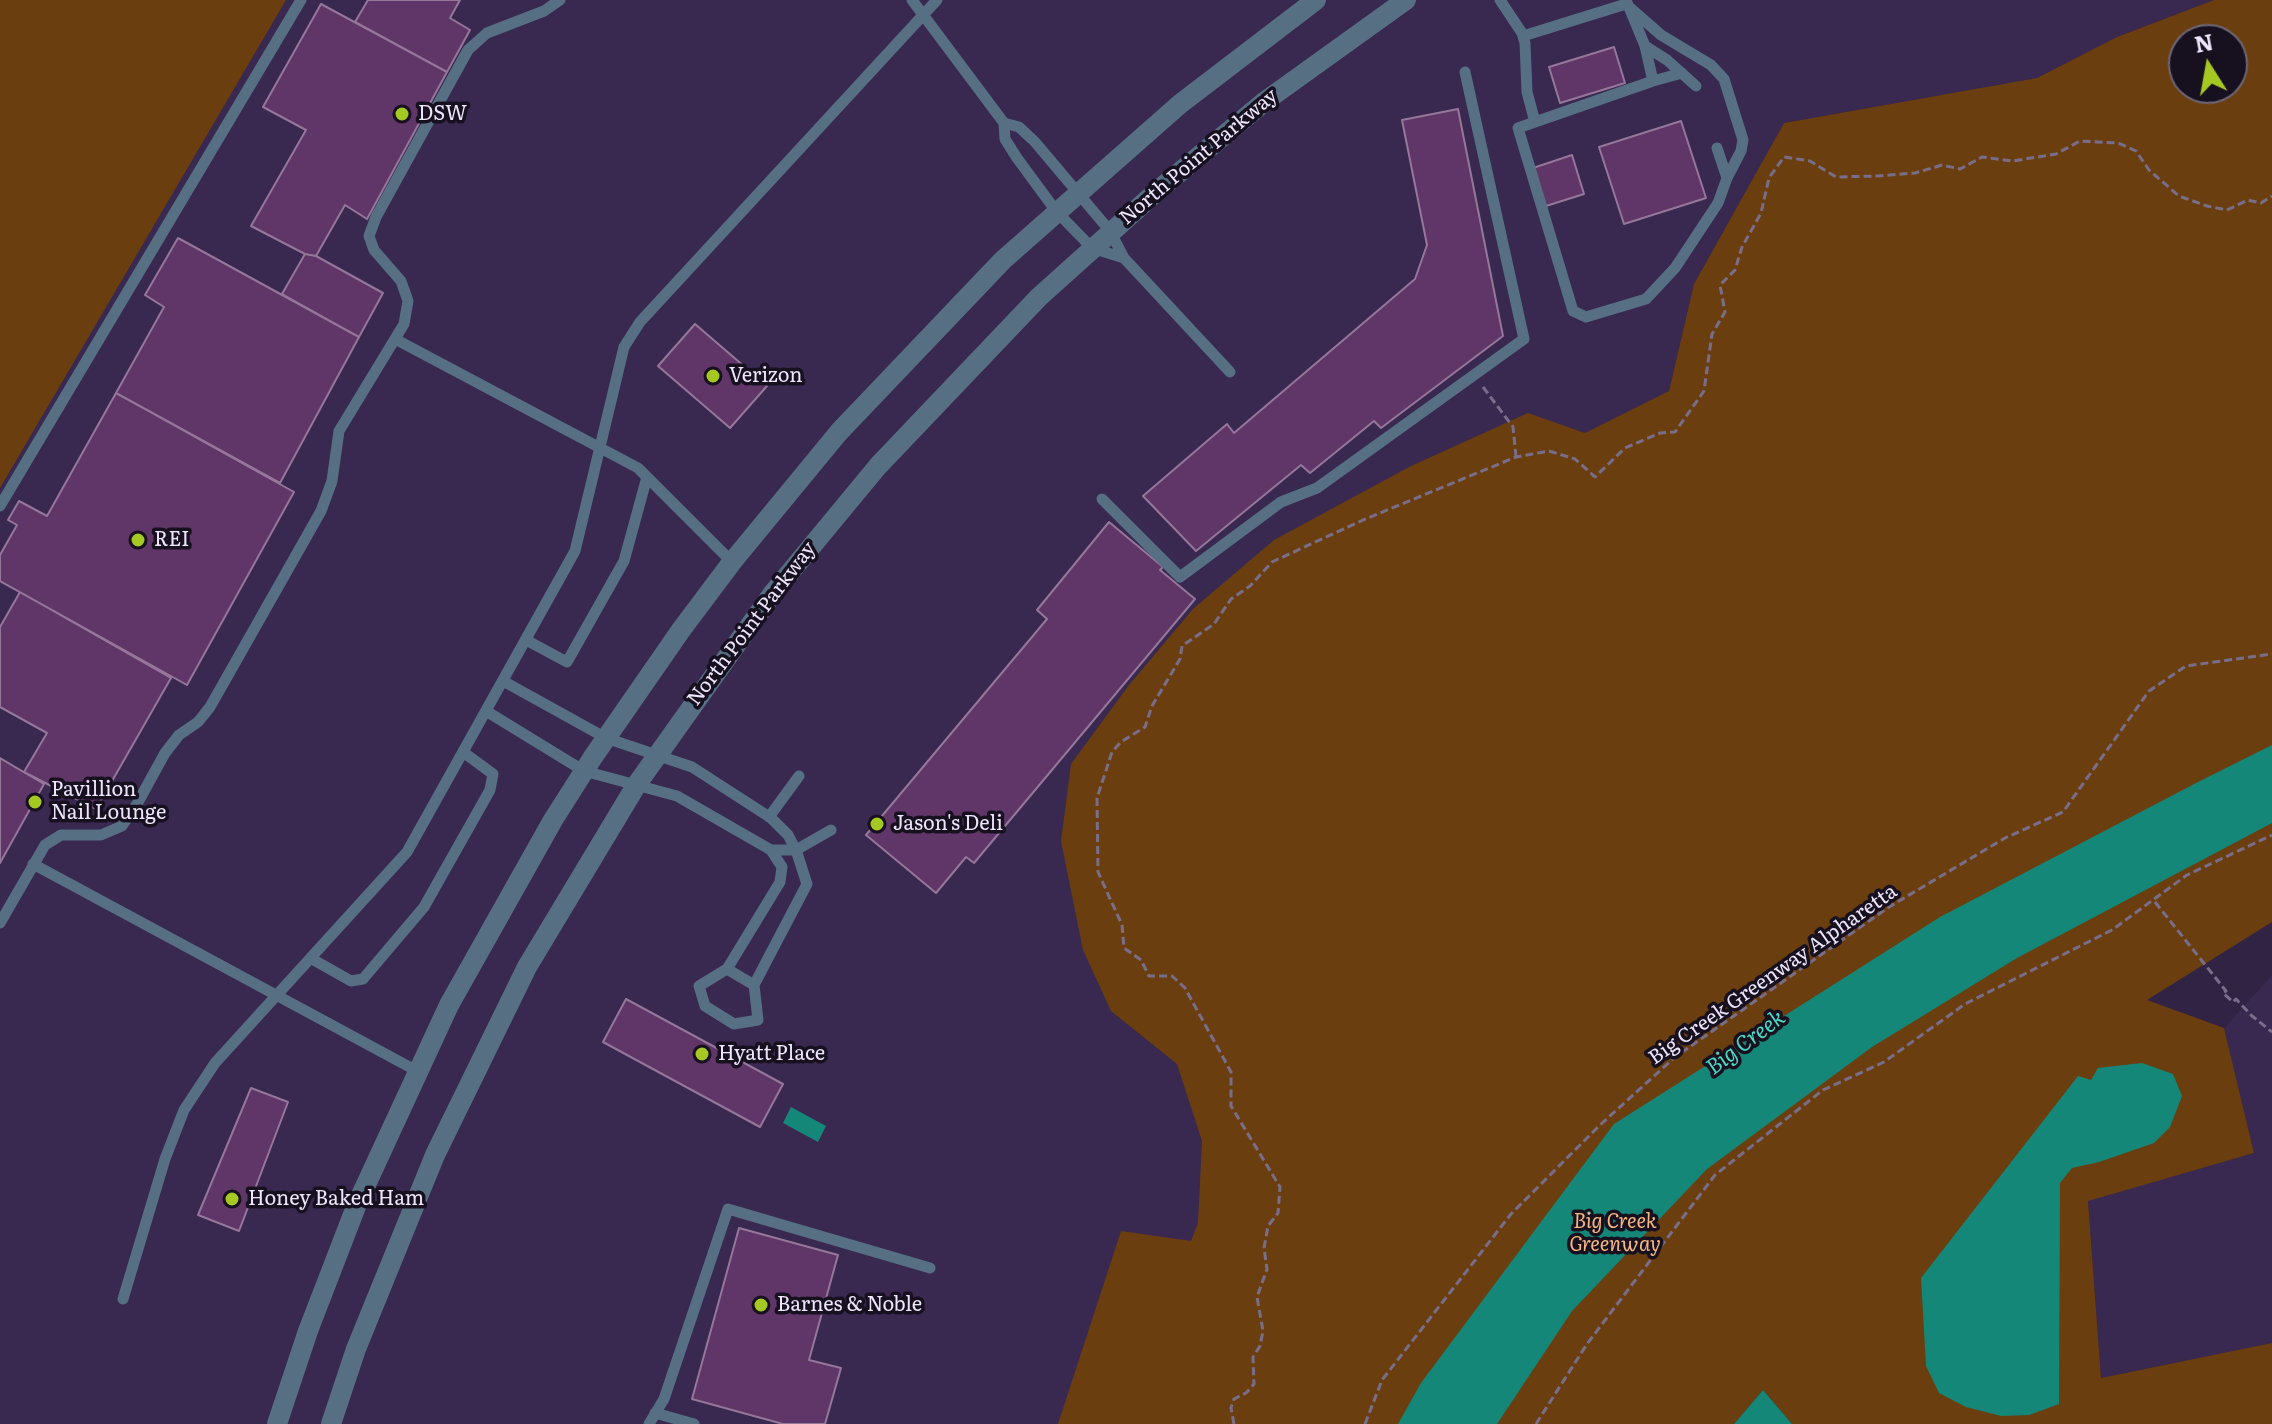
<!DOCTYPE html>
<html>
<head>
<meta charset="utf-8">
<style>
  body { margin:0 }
  #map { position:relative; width:2272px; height:1424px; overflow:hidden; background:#312344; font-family:Literata,serif }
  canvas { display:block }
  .north { position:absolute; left:2168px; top:24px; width:80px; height:80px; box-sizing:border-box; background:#16101f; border:2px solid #6c6677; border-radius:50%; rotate:349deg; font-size:22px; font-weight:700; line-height:32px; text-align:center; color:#eee6fc }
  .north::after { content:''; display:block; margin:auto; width:28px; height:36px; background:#a5c822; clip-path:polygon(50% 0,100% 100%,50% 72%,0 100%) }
</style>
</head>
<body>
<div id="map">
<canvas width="2272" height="1424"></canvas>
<div class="north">N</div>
</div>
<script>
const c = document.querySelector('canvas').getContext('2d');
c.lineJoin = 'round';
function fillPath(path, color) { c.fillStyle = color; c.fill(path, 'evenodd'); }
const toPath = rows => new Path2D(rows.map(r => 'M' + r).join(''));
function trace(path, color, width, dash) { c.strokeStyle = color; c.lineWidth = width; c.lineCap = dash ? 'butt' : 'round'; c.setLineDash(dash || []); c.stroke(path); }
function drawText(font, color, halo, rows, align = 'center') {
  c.font = font + ' Literata,serif'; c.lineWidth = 7; c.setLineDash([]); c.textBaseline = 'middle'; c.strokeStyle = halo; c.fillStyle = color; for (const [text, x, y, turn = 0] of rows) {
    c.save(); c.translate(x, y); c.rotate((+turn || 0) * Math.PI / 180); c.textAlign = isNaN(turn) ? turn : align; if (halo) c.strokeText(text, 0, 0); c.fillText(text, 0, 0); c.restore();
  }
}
fillPath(toPath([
  [86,0,2214,0,2117,37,2037,78,1784,123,1694,284,1669,391,1585,433,1528,414,1411,466,1193,609,1285,1152,1196,1424,0,1424,0,155],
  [2272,975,2272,1343,2101,1378,2088,1200,2254,1153,2224,1028]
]), '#392850');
fillPath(toPath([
  [0,0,286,0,0,488],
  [2214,0,2272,0,2272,922,2147,1000,2224,1028,2254,1153,2088,1201,2101,1378,2272,1343,2272,1424,1792,1424,1763,1390,1734,1424,1058,1424,1121,1231,1191,1241,1198,1223,1202,1141,1177,1064,1111,1011,1083,950,1061,841,1071,764,1129,685,1193,609,1274,540,1411,466,1528,413,1585,433,1669,391,1694,284,1784,123,2037,78,2117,37],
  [2184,40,2232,40,2232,88,2184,88]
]), '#6b3e0f');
fillPath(toPath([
  [2272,745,2272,823,2017,958,1872,1047,1707,1169,1572,1311,1497,1424,1398,1424,1421,1383,1614,1124,1940,917,2198,782],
  [2142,1063,2173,1074,2182,1096,2170,1127,2154,1143,2099,1162,2072,1168,2060,1183,2059,1404,2029,1415,2001,1416,1966,1407,1939,1393,1926,1366,1921,1278,2078,1076,2091,1080,2098,1068],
  [791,1107,826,1126,818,1142,783,1123],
  [1763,1390,1792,1424,1734,1424]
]), '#148779');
const building = toPath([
  [368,0,460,0,450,18,470,30,447,72,355,22,368,0],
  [321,4,447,72,367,219,345,205,316,256,305,254,251,226,306,130,263,107,321,4],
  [1614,47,1625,83,1560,103,1549,67,1614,47],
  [1458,109,1503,336,1381,428,1374,421,1310,473,1301,465,1196,551,1143,496,1227,424,1234,433,1415,279,1427,245,1402,120,1458,109],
  [1681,121,1706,198,1624,224,1599,147,1681,121],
  [1572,155,1584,194,1546,206,1533,168,1572,155],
  [178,238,359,337,280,483,116,393,164,307,145,295,178,238],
  [305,254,316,256,383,293,359,337,282,294,305,254],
  [695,324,767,386,730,428,658,366,695,324],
  [116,393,294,492,187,685,0,581,0,555,17,525,8,520,19,501,47,516,116,393],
  [1109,522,1163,567,1160,570,1195,599,974,863,966,857,936,893,866,835,1047,619,1037,610,1109,522],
  [20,592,171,678,96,809,24,772,47,733,0,707,0,627,20,592],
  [0,758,44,784,0,863,0,758],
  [626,999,783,1084,760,1127,603,1042,626,999],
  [251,1088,288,1102,239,1231,198,1215,251,1088],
  [739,1228,838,1255,809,1360,841,1368,825,1424,783,1424,692,1399,739,1228]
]);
fillPath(building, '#603568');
trace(building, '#947799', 2);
trace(toPath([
  [1483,387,1513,427,1516,457],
  [2155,902,2226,991,2223,993,2233,1002,2236,999,2252,1016,2272,1032],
  [1234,1424,1231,1408,1234,1399,1246,1393,1254,1384,1253,1357,1260,1346,1263,1331,1257,1297,1267,1269,1264,1248,1268,1226,1278,1213,1280,1187,1231,1106,1231,1072,1185,988,1172,976,1149,976,1141,960,1124,948,1122,925,1098,872,1097,798,1112,752,1121,742,1145,727,1152,706,1180,659,1182,646,1214,624,1231,599,1250,586,1272,562,1363,520,1516,457,1549,451,1575,459,1595,477,1625,448,1660,433,1675,432,1704,391,1712,334,1725,312,1720,285,1735,270,1742,247,1761,213,1769,178,1784,157,1810,161,1836,177,1877,176,1915,173,1942,165,1960,169,1982,157,2013,161,2056,154,2080,141,2118,143,2136,151,2149,170,2179,196,2207,206,2227,210,2248,200,2261,203,2272,196],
  [1365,1424,1382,1380,1511,1214,1600,1125,1674,1058,1889,907,2005,838,2063,812,2149,691,2186,666,2272,654],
  [1536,1424,1587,1344,1715,1175,1823,1090,1884,1062,1965,1004,2112,930,2187,875,2272,835]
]), '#796e8a', 3, [8, 4]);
trace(toPath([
  [912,0,1004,123,1005,139,1017,158,1056,211,1092,248,1124,258],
  [1500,0,1522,33,1525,43,1527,92,1535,122,1653,81,1645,46,1626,0],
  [1629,7,1661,35,1711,65,1724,79,1743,140,1741,151,1727,178],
  [1523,36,1626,4],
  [1645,46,1667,60,1696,86],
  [1653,81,1682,73],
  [1535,122,1518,128,1573,311,1586,317,1646,299,1675,268,1718,203,1727,178,1717,148],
  [1004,123,1019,127,1035,142,1110,231,1124,258,1230,372],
  [395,339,638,468,732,562],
  [1102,499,1180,577,1281,502,1317,488,1524,339,1465,72],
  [0,506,301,0],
  [526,640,567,662,624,561,647,477],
  [503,681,606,738,692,767,771,818,788,835,796,850,807,884,754,985,727,969,780,882,782,867,771,850],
  [486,711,584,771,677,796,771,850,796,850,831,830],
  [769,817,799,776],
  [33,864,417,1071],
  [0,923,45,845,61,835,101,835,122,826,137,804,165,753,179,735,198,722,210,707,321,511,332,481,339,431,404,324,408,301,401,281,374,250,369,236,376,217,468,50,487,33,544,11,560,0],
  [312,959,351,981,363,979,424,907,490,790,493,774,463,752],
  [727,969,699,986,705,1006,734,1024,758,1020,754,985],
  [123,1299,165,1159,184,1110,215,1063,407,852,575,551,624,347,640,322,937,0],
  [655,1413,694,1424],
  [649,1424,664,1399,728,1209,930,1268]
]), '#566f83', 11);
trace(toPath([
  [277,1424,308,1331,357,1204,449,1005,553,820,593,757,681,630,732,562,839,432,1003,260,1180,104,1316,0],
  [331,1424,356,1349,435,1155,527,967,637,784,773,593,878,466,1039,297,1156,192,1264,102,1406,0]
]), '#566f83', 20);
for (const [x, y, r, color] of [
  [402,114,8,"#a5c822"],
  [713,376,8,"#a5c822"],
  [138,540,8,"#a5c822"],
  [35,802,8,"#a5c822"],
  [877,824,8,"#a5c822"],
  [702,1054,8,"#a5c822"],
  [232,1199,8,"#a5c822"],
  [761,1305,8,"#a5c822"]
]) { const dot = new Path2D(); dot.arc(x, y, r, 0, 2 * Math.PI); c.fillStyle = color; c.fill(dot); trace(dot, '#16101f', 3); }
drawText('20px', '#eee6fc', '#16101f', [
  ["DSW",418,114],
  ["Verizon",729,376],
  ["REI",154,540],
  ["Pavillion",51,790],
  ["Nail Lounge",51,813],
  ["Jason's Deli",893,824],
  ["Hyatt Place",718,1054],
  ["Honey Baked Ham",248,1199],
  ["Barnes & Noble",777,1305]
], 'left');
drawText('20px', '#eee6fc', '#16101f', [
  ["North Point Parkway",1199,157,-40],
  ["North Point Parkway",752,624,-53],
  ["Big Creek Greenway Alpharetta",1773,975,-35]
]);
drawText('italic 20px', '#f6b781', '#16101f', [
  ["Big Creek",1615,1222],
  ["Greenway",1615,1245]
]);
drawText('italic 22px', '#49dcc7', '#16101f', [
  ["Big Creek",1746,1043,-37]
]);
</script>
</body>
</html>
